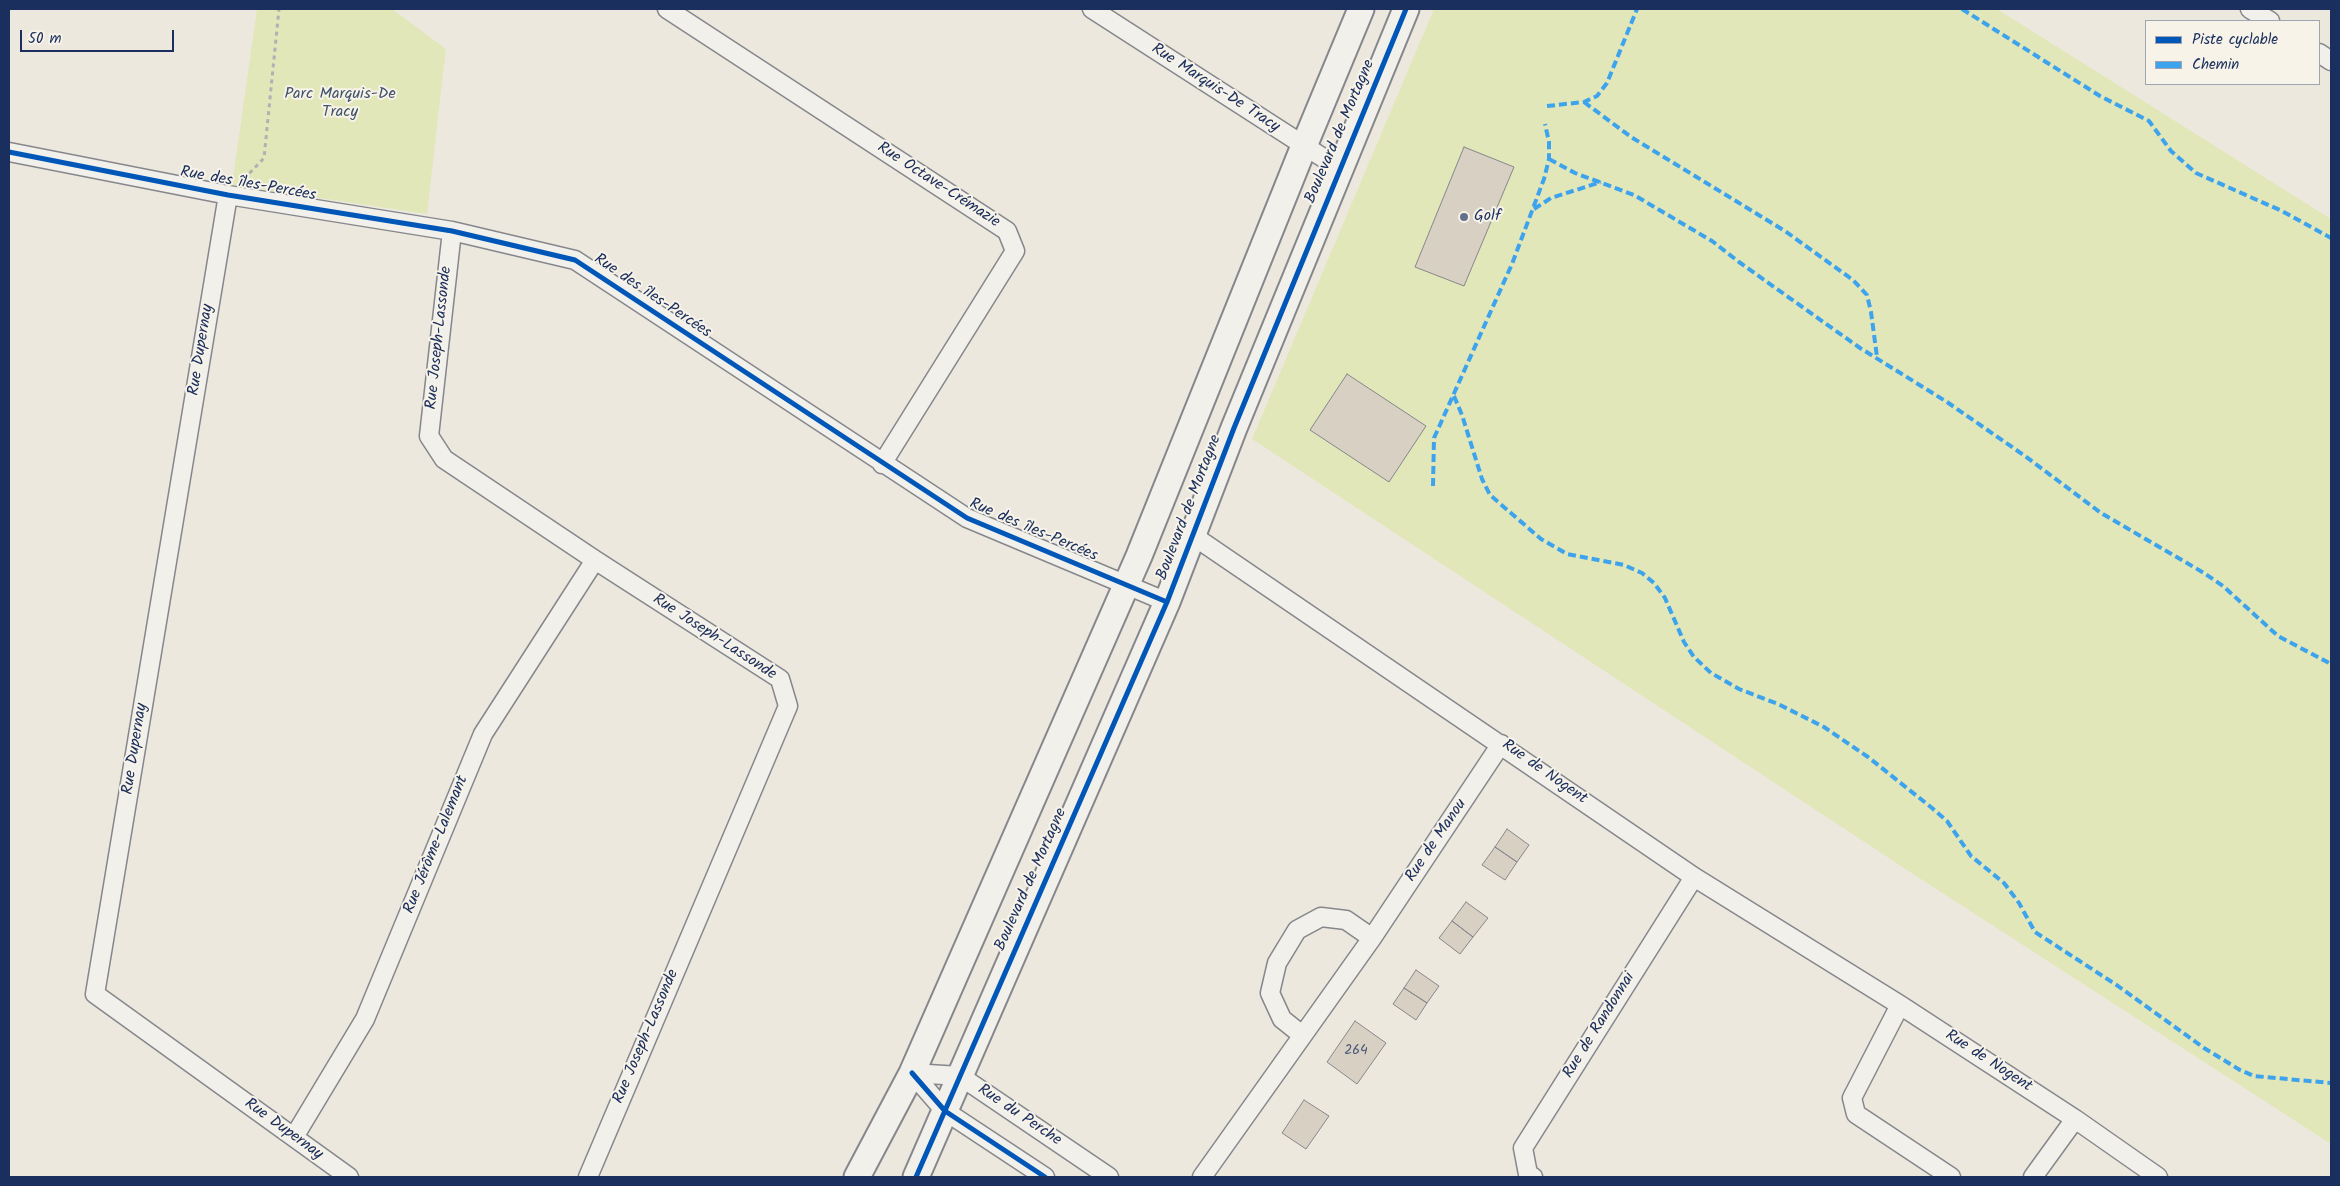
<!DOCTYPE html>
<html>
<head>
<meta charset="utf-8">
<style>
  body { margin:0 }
  #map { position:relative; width:2340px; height:1186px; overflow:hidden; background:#ede8de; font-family:Kalam,sans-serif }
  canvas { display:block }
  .frame { position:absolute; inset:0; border:10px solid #1b2f5e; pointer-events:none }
  .legend { position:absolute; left:2145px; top:20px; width:175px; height:65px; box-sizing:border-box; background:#f7f3e8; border:1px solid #9fa5b1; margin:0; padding:6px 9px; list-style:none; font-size:15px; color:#1b2f5e }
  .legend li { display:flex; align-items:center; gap:10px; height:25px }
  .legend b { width:25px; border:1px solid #9fa5b1 }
  .scale { position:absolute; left:20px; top:30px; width:154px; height:22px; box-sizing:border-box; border:2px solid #1b2f5e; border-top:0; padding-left:6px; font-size:15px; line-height:18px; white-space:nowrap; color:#1b2f5e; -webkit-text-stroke:4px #f7f3e8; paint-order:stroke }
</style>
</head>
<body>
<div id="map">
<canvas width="2340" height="1186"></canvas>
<div class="frame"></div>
<ul class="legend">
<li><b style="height:6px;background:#0057b8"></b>Piste cyclable</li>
<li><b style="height:6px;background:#3da3ed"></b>Chemin</li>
</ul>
<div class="scale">50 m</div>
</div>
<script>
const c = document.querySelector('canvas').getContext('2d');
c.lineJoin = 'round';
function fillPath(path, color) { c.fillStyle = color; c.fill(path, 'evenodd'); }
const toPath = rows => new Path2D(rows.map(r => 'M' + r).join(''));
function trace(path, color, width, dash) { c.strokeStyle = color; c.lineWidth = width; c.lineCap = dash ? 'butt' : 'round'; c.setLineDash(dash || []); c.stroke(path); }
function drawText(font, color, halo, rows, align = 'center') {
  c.font = font + ' Kalam,sans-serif'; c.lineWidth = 4; c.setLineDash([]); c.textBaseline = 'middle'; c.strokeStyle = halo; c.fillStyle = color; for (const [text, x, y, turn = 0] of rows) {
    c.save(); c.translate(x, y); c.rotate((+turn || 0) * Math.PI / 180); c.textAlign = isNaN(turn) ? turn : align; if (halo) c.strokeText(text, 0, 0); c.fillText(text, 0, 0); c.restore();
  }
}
fillPath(toPath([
  [257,9,392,9,446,49,427,214,232,185],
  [1434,9,1997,9,2331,219,2331,1144,1913,874,1252,439]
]), '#e2e7b9');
const building = toPath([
  [1464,147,1514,167,1464,286,1415,267,1464,147],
  [1347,374,1426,426,1389,482,1310,430,1347,374],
  [1507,829,1529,845,1517,862,1495,847,1507,829],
  [1495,847,1517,862,1505,880,1482,865,1495,847],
  [1466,902,1488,918,1473,937,1452,921,1466,902],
  [1452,921,1473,937,1460,954,1439,938,1452,921],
  [1416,970,1439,986,1427,1003,1404,988,1416,970],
  [1404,988,1427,1003,1416,1020,1393,1004,1404,988],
  [1355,1021,1386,1043,1357,1084,1327,1062,1355,1021],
  [1304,1100,1329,1116,1306,1149,1282,1133,1304,1100]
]);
fillPath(building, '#d7d0c3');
trace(building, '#86878c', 1);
const minor = toPath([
  [667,9,1007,231,1015,251,882,464],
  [1092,9,1339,168],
  [2250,9,2270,21],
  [2319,53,2331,61],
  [9,152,228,195,452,231,575,260,967,518,1167,602],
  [228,195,95,994,349,1177],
  [452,231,429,436,444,459,595,560,780,679,788,706,588,1177],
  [1192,535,1694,877,1900,1005,2075,1119,2158,1177],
  [1900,1005,1852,1098,1856,1114,1951,1177],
  [1302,1035,1282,1019,1270,993,1277,963,1297,930,1321,917,1346,920,1372,938],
  [912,1073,960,1076,1109,1177],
  [912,1073,945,1111,1045,1177],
  [294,1137,365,1019,483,734,595,560],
  [1202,1177,1372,938,1501,744],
  [1533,1177,1528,1174,1523,1148,1694,877],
  [2033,1177,2075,1119]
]);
const secondary = toPath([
  [857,1177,912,1073,1139,556,1304,146,1361,9],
  [916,1177,1167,602,1234,428,1406,9]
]);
trace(minor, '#86878c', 21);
trace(secondary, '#86878c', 29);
trace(toPath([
  [244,179,264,158,279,9]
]), '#b0b1b3', 3, [4, 4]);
trace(minor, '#f1f0eb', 18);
trace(secondary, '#f1f0eb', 25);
trace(toPath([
  [1962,9,2100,96,2149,121,2171,151,2196,173,2282,211,2331,238],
  [1584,102,1631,137,1785,231,1853,280,1867,295,1871,312,1877,357],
  [1547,106,1584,102,1597,96,1607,83,1637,9],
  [1549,159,1575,173,1634,195,1712,241,1739,262,1860,348,1947,402,2025,456,2101,513,2204,573,2223,586,2278,636,2331,664],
  [1534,209,1551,198,1601,182],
  [1454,396,1462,415,1482,479,1490,495,1541,539,1567,554,1624,565,1642,573,1654,583,1665,598,1684,642,1694,657,1711,673,1739,689,1778,704,1824,727,1868,757,1932,808,1947,821,1971,856,2004,883,2019,903,2035,932,2118,986,2204,1048,2240,1070,2254,1076,2331,1083],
  [1433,486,1434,438,1512,264,1544,179,1549,159,1549,142,1545,124]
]), '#3da3ed', 4, [8, 4]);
trace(toPath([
  [9,152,228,195,452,231,575,260,967,518,1167,602],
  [912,1073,945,1111,1045,1177],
  [916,1177,1167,602,1234,428,1406,9]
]), '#0057b8', 5);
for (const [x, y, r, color] of [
  [1464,217,5,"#64708b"]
]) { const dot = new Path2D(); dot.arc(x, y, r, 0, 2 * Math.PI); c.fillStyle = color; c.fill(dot); trace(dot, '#f7f3e8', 2); }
drawText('14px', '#4b5878', null, [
  ["264",1356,1052]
]);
drawText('16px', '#1b2f5e', '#f7f3e8', [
  ["Rue Marquis-De Tracy",1215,89,33],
  ["Boulevard de Mortagne",1341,132,-67],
  ["Rue des îles-Percées",248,185,10],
  ["Rue Octave-Crémazie",938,186,33],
  ["Rue des îles-Percées",652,297,34],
  ["Rue Joseph-Lassonde",440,338,-84],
  ["Rue Dupernay",202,350,-81],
  ["Boulevard de Mortagne",1190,508,-69],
  ["Rue des îles-Percées",1033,531,23],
  ["Rue Joseph-Lassonde",714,638,33],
  ["Rue Dupernay",136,749,-81],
  ["Rue de Nogent",1544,773,35],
  ["Rue de Manou",1437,841,-56],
  ["Rue Jérôme-Lalemant",437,845,-68],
  ["Boulevard de Mortagne",1032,880,-66],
  ["Rue de Randonnai",1600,1026,-58],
  ["Rue Joseph-Lassonde",647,1037,-67],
  ["Rue de Nogent",1988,1062,33],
  ["Rue du Perche",1019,1116,34],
  ["Rue Dupernay",283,1130,36]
]);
drawText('16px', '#41546a', '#f7f3e8', [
  ["Parc Marquis-De",340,95],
  ["Tracy",340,113]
]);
drawText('16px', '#1b2f5e', '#f7f3e8', [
  ["Golf",1474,217]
], 'left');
</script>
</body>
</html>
